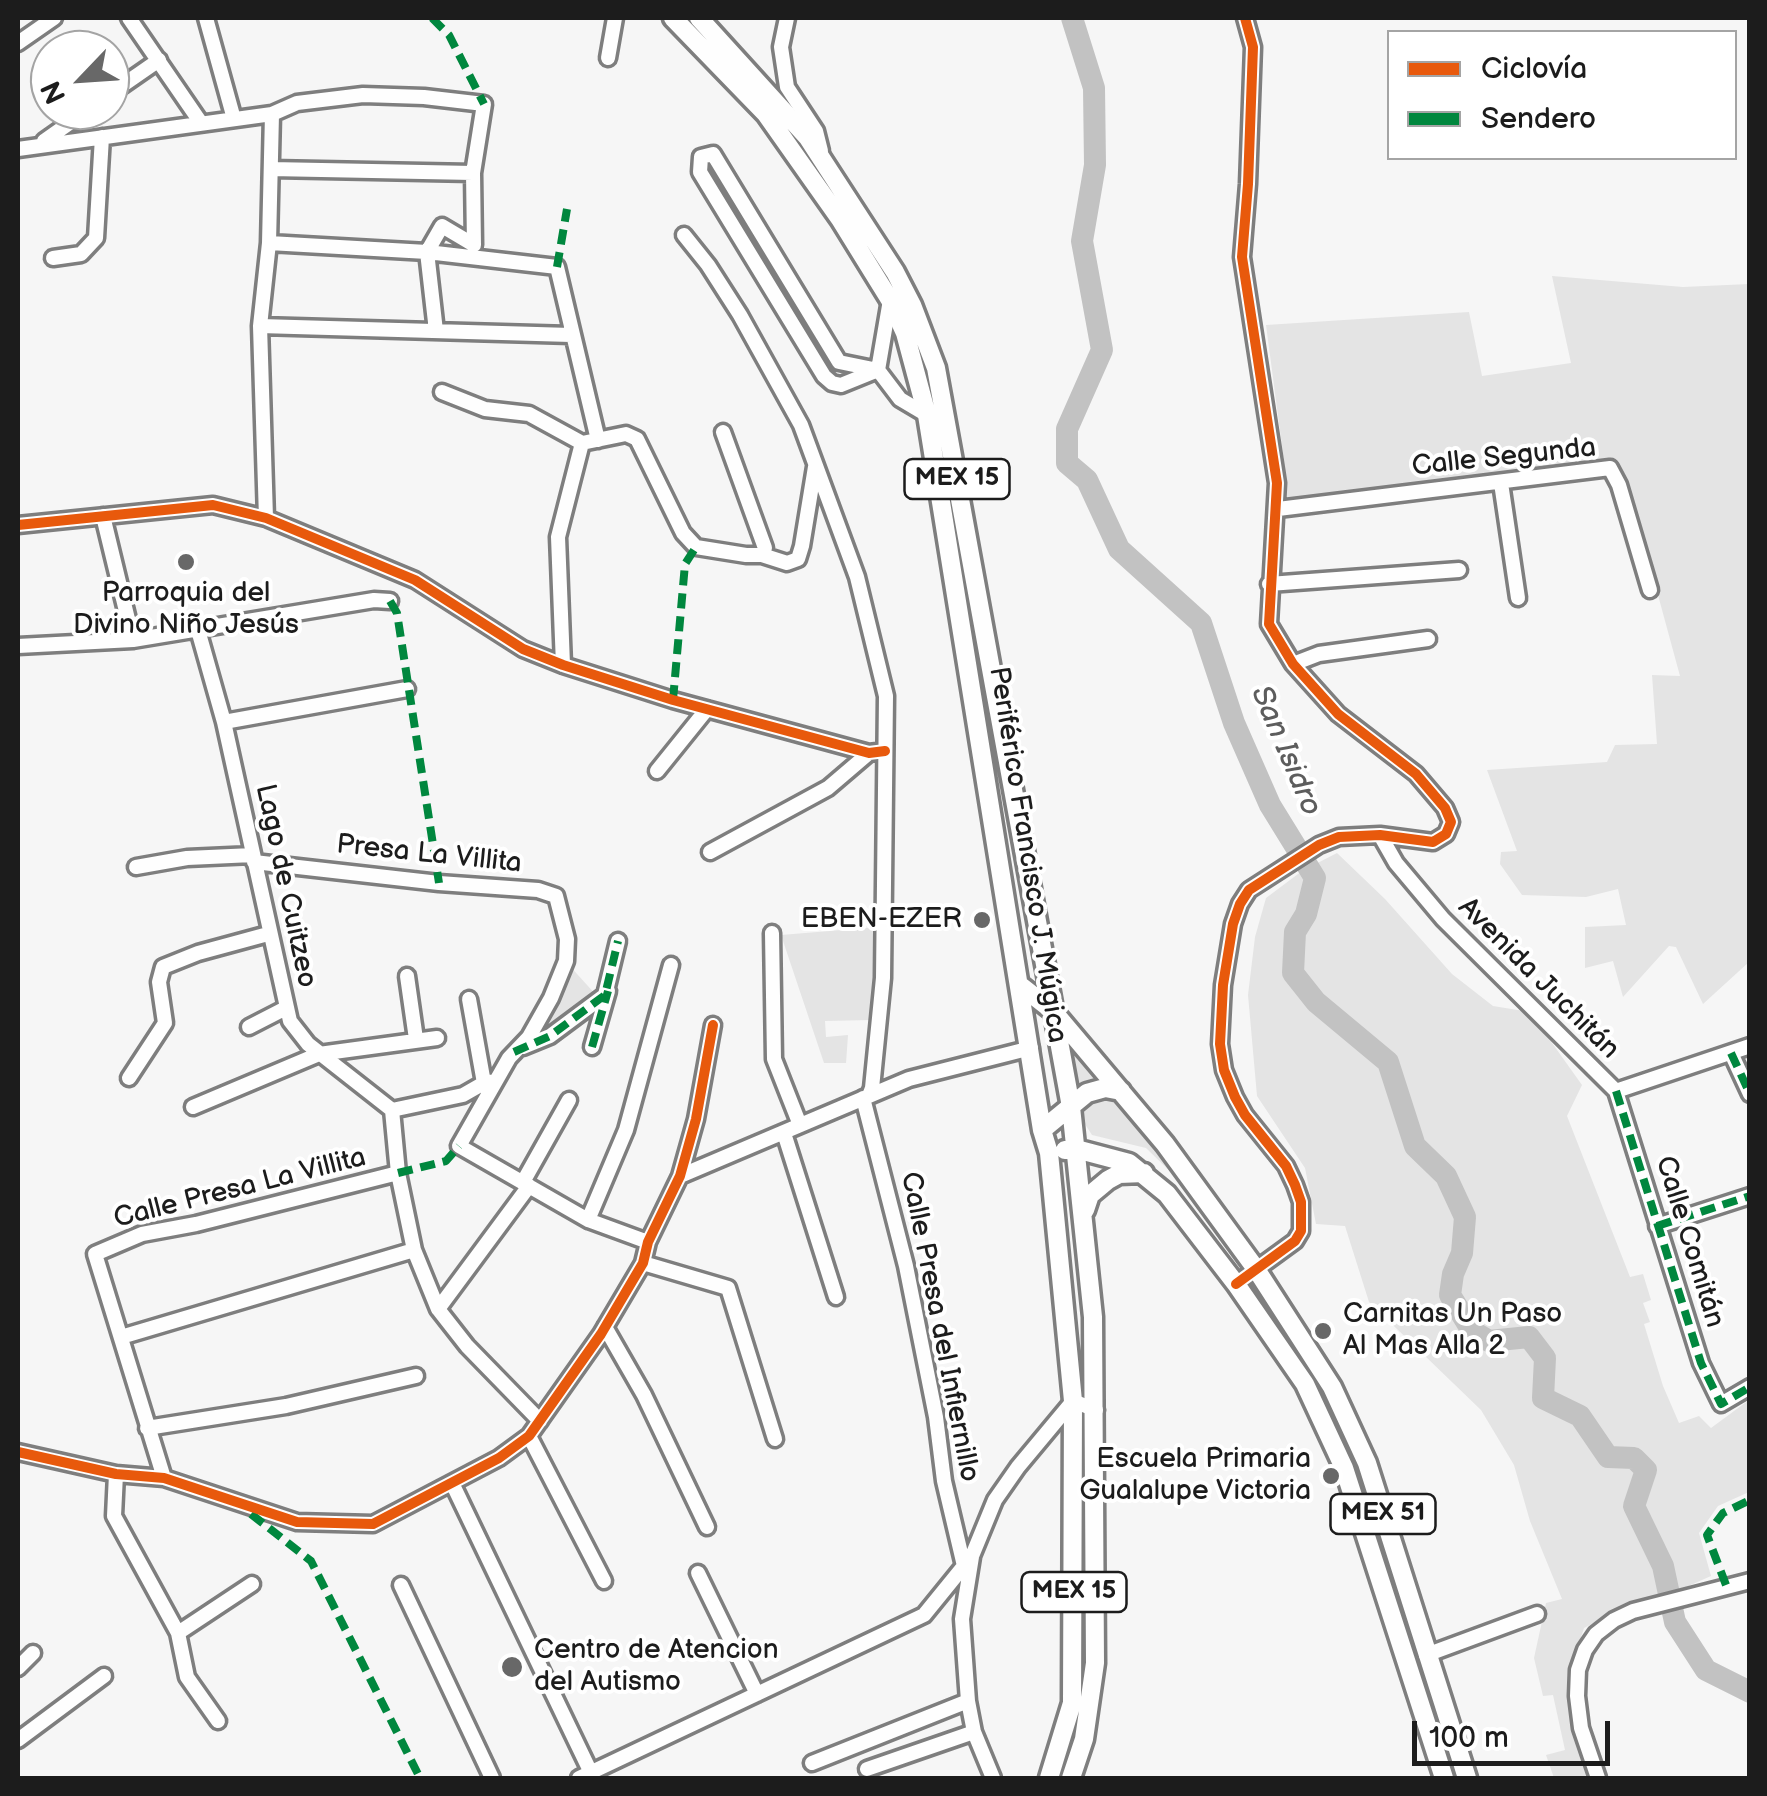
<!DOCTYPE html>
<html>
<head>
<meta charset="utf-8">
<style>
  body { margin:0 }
  #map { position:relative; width:1767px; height:1796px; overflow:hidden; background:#f6f6f6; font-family:"Balsamiq Sans",sans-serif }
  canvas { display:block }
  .frame { position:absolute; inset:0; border:20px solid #1c1c1c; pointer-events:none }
  .legend { position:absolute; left:1387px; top:30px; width:350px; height:130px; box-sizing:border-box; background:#fff; border:2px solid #a4a4a4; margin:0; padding:12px 18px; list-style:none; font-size:30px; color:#1c1c1c }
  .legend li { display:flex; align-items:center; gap:20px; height:50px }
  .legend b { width:50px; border:2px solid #a4a4a4 }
  .north { position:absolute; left:30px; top:30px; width:100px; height:100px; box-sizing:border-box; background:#fff; border:2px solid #a4a4a4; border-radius:50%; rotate:245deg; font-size:28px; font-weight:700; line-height:40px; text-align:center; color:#1c1c1c }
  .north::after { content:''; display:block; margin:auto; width:35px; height:45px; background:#686868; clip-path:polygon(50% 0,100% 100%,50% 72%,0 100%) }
  .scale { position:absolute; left:1412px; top:1721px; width:198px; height:45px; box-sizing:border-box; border:5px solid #1c1c1c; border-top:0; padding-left:12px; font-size:30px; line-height:35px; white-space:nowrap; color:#1c1c1c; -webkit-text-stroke:8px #fff; paint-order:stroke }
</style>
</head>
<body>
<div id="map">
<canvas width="1767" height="1796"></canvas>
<div class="frame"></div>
<ul class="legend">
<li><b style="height:12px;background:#e8590c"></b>Ciclovía</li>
<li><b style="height:12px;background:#00873e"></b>Sendero</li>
</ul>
<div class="north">N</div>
<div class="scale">100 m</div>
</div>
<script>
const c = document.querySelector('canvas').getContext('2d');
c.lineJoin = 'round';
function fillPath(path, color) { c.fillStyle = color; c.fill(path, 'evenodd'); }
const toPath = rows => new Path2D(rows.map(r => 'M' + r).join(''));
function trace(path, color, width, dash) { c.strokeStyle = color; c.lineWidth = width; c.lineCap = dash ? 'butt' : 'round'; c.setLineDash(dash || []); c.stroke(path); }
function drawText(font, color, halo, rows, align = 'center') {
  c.font = font + ' "Balsamiq Sans",sans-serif'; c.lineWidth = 8; c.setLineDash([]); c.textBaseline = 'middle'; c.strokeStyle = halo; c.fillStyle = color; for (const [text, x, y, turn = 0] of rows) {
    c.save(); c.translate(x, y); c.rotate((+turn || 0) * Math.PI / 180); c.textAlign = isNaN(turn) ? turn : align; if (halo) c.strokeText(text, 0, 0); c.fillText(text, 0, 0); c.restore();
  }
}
fillPath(toPath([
  [1552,276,1683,287,1749,284,1749,962,1703,1004,1676,947,1669,946,1623,997,1613,961,1585,968,1585,927,1626,925,1618,889,1586,897,1522,895,1500,864,1501,852,1517,851,1487,770,1607,762,1615,745,1657,744,1652,675,1680,676,1649,562,1630,501,1614,464,1606,461,1286,504,1284,461,1266,325,1469,312,1482,376,1571,363],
  [1337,853,1385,899,1452,974,1493,1006,1530,1012,1582,1085,1567,1116,1630,1277,1643,1274,1651,1300,1643,1303,1650,1322,1644,1324,1663,1386,1679,1423,1699,1416,1711,1428,1749,1400,1749,1492,1718,1506,1699,1533,1711,1576,1675,1592,1626,1607,1584,1628,1568,1677,1571,1722,1588,1778,1554,1778,1546,1755,1565,1750,1553,1695,1543,1696,1534,1658,1546,1603,1562,1599,1530,1521,1514,1465,1481,1410,1369,1302,1345,1226,1316,1224,1305,1168,1257,1096,1248,995,1255,937,1266,898,1302,871],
  [878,927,878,977,871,1020,825,1021,826,1037,848,1035,846,1063,824,1063,781,935],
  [568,964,597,996,530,1041],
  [1074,1056,1082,1058,1126,1101,1188,1189,1146,1148,1092,1135,1081,1118,1069,1063]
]), '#e4e4e4');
trace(toPath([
  [1072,18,1094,88,1095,165,1082,241,1102,350,1067,429,1067,463,1087,480,1119,549,1201,623,1234,723,1270,805,1315,878,1306,914,1295,932,1293,973,1316,1002,1388,1062,1415,1146,1446,1176,1465,1217,1462,1253,1453,1274,1450,1295,1472,1331,1489,1341,1529,1337,1545,1358,1543,1398,1580,1416,1608,1457,1634,1458,1646,1470,1634,1506,1663,1566,1675,1622,1706,1670,1750,1692]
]), '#c2c2c2', 22);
const minor = toPath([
  [129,18,201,123],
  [206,18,234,119],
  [787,18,781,47,787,87,816,131,821,151],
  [18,43,54,18],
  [608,58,615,18],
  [110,94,159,60],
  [44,141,88,110],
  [18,149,272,114,297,103,363,95,424,97,484,104,473,173,474,245,442,226,427,252,436,331],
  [271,169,473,173],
  [684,235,708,265,740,315,801,425,857,577,886,696,883,978,872,1088,869,1096],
  [269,243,427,252,557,267,598,440],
  [53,258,81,254,96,238,102,137],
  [260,326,571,335],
  [878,370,841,385,832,383,824,376,700,172,701,157,713,154,839,362,878,370,900,399,927,415],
  [878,370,890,300],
  [442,392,485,409,529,414,582,443],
  [723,432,765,548,762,555],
  [582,443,626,434,637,439,683,533,696,547,746,555,762,555,787,563,798,559,802,546,815,467],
  [1501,483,1518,598],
  [1278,509,1610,468,1619,485,1650,590],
  [103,516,133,640],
  [266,518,260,326,269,243,272,114],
  [18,525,213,505,266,518,415,580,523,649,563,665,673,700,869,753,885,751],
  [1269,584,1459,570],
  [198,630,224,722,290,1021,308,1044,392,1110],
  [18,646,133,640,374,600,390,601],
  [1293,664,1319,654,1428,639],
  [563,665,558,537,582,443],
  [224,722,407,689],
  [657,771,707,709],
  [1380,835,1396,863,1443,919,1616,1091],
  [710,852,828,788,869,753],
  [254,862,439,883,538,890,556,896,567,939,566,961,551,998,529,1037,509,1058,459,1146,588,1220,648,1242],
  [136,867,187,858,253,855],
  [772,933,774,1059,800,1125],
  [407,976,416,1039],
  [469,999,484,1083],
  [249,1027,286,1008],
  [523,1047,550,1036,605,995,618,941],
  [592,1047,608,991],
  [1731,1053,1750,1094],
  [129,1078,165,1023,159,982,163,967,198,953,268,934],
  [1616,1091,1701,1363,1721,1404,1750,1387],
  [1616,1091,1750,1046],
  [863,1098,906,1266,936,1417,944,1481,964,1566],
  [193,1107,319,1054,437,1038],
  [392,1110,398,1173,414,1250,438,1309,467,1346,540,1421],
  [392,1110,463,1095,484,1083,496,1081],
  [784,1133,836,1297],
  [680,1176,909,1079,1031,1048],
  [523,1182,569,1100],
  [588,1220,626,1130,671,965],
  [1657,1226,1750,1196],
  [643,1263,728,1288,775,1439],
  [1236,1284,1295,1241,1301,1231,1301,1202,1295,1185,1286,1166,1245,1115,1235,1097,1224,1070,1220,1044,1223,985,1233,924,1240,904,1249,890,1319,845,1339,837,1380,835,1433,842,1446,834,1451,822,1445,808,1416,774,1338,714,1293,664,1269,624,1277,483,1242,257,1248,184,1253,47,1245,18],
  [438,1309,529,1186],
  [605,1327,644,1395,707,1527],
  [121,1337,414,1250],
  [147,1428,286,1406,416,1376],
  [529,1436,604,1581],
  [18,1452,116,1474,164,1478,297,1522,373,1524,499,1458,529,1436,601,1334,643,1263,648,1242,680,1176,696,1119,713,1025],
  [116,1474,114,1516,178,1633,187,1677,218,1721],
  [164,1478,95,1254,142,1234,196,1224,398,1173],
  [453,1485,593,1777],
  [972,1557,962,1619,968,1701,974,1732,993,1778],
  [698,1573,757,1694],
  [401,1585,492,1778],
  [178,1633,252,1584],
  [1426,1655,1537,1614],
  [18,1668,33,1653],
  [18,1740,104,1676],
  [812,1763,968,1701],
  [867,1769,974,1732],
  [579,1778,924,1615,972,1556,995,1500,1018,1467,1073,1401,1096,1410],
  [1598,1778,1581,1728,1577,1696,1578,1670,1585,1650,1596,1634,1614,1620,1633,1611,1750,1581]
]);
const major = toPath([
  [673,18,766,114,840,219,890,300,905,333,927,415,1042,1130,1049,1153,1073,1401,1072,1703,1049,1778],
  [699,18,808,138,895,272,912,305,936,368,1071,1107,1093,1317,1095,1663,1084,1739,1071,1778],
  [1021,986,1053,1011,1165,1144,1256,1269,1332,1387,1367,1463,1467,1778],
  [1042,1130,1087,1093,1105,1088,1121,1091],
  [1065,1150,1076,1149,1129,1163,1167,1194,1236,1284,1305,1384,1344,1468,1444,1778],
  [1085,1210,1090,1195,1108,1180,1119,1174,1144,1173]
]);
trace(minor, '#7e7e7e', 21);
trace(major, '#7e7e7e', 25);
trace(minor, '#fefefe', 14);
trace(major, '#fefefe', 18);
trace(toPath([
  [432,18,449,35,484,104],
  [557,267,567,209],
  [390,601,397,613,439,883],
  [673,700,685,564,696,547],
  [592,1047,608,991],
  [514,1052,550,1036,605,995,618,941],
  [1731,1053,1750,1094],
  [1616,1091,1701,1363,1721,1404,1750,1387],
  [398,1173,446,1161,459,1146],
  [1657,1226,1750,1196],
  [251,1514,311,1561,420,1778],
  [1726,1585,1707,1535,1723,1513,1750,1500]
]), '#00873e', 8, [15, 8]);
trace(toPath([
  [18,525,213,505,266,518,415,580,523,649,563,665,673,700,869,753,885,751],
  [1236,1284,1295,1241,1301,1231,1301,1202,1295,1185,1286,1166,1245,1115,1235,1097,1224,1070,1220,1044,1223,985,1233,924,1240,904,1249,890,1319,845,1339,837,1380,835,1433,842,1446,834,1451,822,1445,808,1416,774,1338,714,1293,664,1269,624,1277,483,1242,257,1248,184,1253,47,1245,18],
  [18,1452,116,1474,164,1478,297,1522,373,1524,499,1458,529,1436,601,1334,643,1263,648,1242,680,1176,696,1119,713,1025]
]), '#e8590c', 10);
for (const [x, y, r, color] of [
  [186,562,10,"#686868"],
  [982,920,10,"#686868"],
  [1323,1331,10,"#686868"],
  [1331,1476,10,"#686868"],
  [512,1667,12,"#686868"]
]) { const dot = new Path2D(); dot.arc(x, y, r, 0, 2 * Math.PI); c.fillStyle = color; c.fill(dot); trace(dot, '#fff', 4); }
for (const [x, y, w] of [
  [957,479,105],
  [1383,1514,105],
  [1074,1592,105]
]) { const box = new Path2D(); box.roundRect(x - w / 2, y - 20, w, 40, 8); c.fillStyle = '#fff'; c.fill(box); trace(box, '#1c1c1c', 2.5); }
drawText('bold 25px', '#1c1c1c', null, [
  ["MEX 15",957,479],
  ["MEX 51",1383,1514],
  ["MEX 15",1074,1592]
]);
drawText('28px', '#1c1c1c', '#fff', [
  ["Calle Segunda",1504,458,-6],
  ["Presa La Villita",429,855,6],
  ["Periférico Francisco J. Múgica",1027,855,81],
  ["Lago de Cuitzeo",285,886,78],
  ["Avenida Juchitán",1538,979,45],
  ["Calle Presa La Villita",240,1189,-14],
  ["Calle Comitán",1689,1242,73],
  ["Calle Presa del Infiernillo",939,1327,79]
]);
drawText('28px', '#1c1c1c', '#fff', [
  ["Parroquia del",186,594,"center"],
  ["Divino Niño Jesús",186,626,"center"],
  ["EBEN-EZER",962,920],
  ["Carnitas Un Paso",1343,1315,"left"],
  ["Al Mas Alla 2",1343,1347,"left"],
  ["Escuela Primaria",1311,1460],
  ["Gualalupe Victoria",1311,1492],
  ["Centro de Atencion",534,1651,"left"],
  ["del Autismo",534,1683,"left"]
], 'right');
drawText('italic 30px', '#5d5d5d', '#fff', [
  ["San Isidro",1285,751,67]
]);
</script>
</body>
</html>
